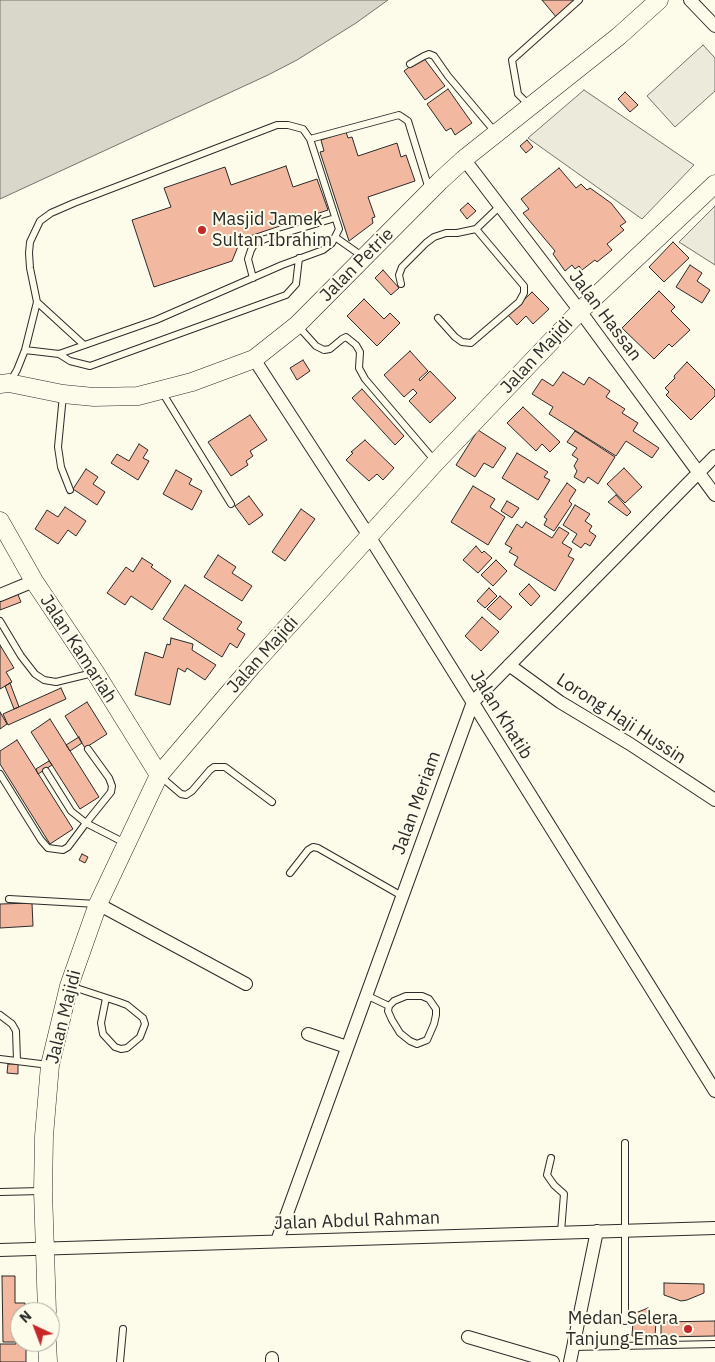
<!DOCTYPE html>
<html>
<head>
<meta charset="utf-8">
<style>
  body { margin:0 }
  #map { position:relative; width:715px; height:1362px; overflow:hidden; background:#fdfbea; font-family:"IBM Plex Sans",sans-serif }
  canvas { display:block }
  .north { position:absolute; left:10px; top:1302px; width:50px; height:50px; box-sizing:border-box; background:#fdfbea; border:1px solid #a9a89e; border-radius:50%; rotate:317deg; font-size:14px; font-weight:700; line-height:20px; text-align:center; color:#2b2b2b }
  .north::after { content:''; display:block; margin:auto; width:18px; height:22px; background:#c62828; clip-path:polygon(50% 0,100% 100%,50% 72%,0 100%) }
</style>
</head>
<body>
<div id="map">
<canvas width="715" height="1362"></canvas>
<div class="north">N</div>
</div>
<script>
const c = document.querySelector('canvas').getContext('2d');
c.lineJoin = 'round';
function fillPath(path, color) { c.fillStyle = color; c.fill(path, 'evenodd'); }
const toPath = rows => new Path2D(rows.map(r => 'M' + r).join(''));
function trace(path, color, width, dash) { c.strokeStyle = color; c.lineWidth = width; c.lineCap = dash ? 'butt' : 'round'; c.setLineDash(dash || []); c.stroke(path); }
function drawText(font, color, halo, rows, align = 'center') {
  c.font = font + ' "IBM Plex Sans",sans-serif'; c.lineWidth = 4; c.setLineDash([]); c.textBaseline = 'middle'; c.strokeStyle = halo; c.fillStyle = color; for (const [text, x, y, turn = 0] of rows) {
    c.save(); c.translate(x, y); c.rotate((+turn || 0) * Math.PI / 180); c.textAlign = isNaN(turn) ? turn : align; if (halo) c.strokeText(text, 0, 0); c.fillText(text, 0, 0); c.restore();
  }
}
const green = toPath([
  [703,45,715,58,715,91,675,127,647,96,703,45],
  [584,90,694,165,642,219,528,138,584,90]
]);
fillPath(green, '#ecebdb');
trace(green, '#74746e', 1);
const parking = toPath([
  [715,206,715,265,679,242,715,206]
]);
fillPath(parking, '#eceadb');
trace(parking, '#74746e', 1);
const water = toPath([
  [0,0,388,0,356,23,297,60,268,75,0,199,0,0]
]);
fillPath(water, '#d8d7c9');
trace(water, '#74746e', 1);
const building = toPath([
  [542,0,577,0,557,18,542,0],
  [423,57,445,86,425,100,404,71,423,57],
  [448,89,472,123,455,135,451,128,446,131,427,104,448,89],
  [625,92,638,105,630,112,618,99,625,92],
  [346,132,348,138,352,137,358,156,397,143,401,157,406,155,415,181,368,197,375,217,372,218,373,223,349,241,320,152,324,151,321,140,346,132],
  [527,140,533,147,526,153,520,146,527,140],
  [286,166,293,187,317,179,328,210,241,239,232,261,154,287,132,220,171,207,164,188,225,167,231,185,286,166],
  [559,168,576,188,581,184,587,190,590,188,611,203,626,222,620,226,624,230,607,244,612,250,597,262,595,260,582,270,579,266,575,269,572,265,565,271,553,254,555,251,523,213,529,209,521,199,559,168],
  [468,203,476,211,467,219,460,210,468,203],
  [673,242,689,258,664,282,649,267,673,242],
  [690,265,702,273,697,281,710,290,702,303,676,287,690,265],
  [383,270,399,288,391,295,375,278,383,270],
  [659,291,675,307,671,311,690,330,672,347,669,344,654,359,622,328,659,291],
  [532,292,549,309,533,324,526,316,517,325,508,315,532,292],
  [364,299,384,319,390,313,400,323,377,346,347,316,364,299],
  [410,351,428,371,419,379,420,381,430,371,456,398,430,423,409,401,417,393,413,389,404,397,384,375,410,351],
  [303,360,310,371,297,380,290,368,303,360],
  [687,362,715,390,715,396,691,420,666,395,669,392,665,388,675,378,674,376,687,362],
  [563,372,584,385,589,377,610,391,606,397,625,409,622,413,638,423,633,431,659,448,652,458,626,441,616,456,549,414,553,407,532,394,542,379,553,386,563,372],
  [362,389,404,436,395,445,352,398,362,389],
  [523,407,560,442,550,452,542,444,536,451,507,423,523,407],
  [250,415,267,440,250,451,253,456,246,461,248,465,231,476,208,442,250,415],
  [478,430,506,448,493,468,484,463,475,477,456,465,478,430],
  [575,431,615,457,598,484,588,477,584,483,574,477,577,471,574,466,578,459,572,455,577,448,567,442,575,431],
  [365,440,394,468,383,480,377,474,369,481,346,460,353,453,351,452,365,440],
  [139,444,148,450,143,458,149,461,138,480,111,463,117,454,129,461,139,444],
  [517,453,548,472,544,477,550,480,538,500,502,478,517,453],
  [624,468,642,487,625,503,607,484,624,468],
  [86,469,98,477,93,484,105,492,97,505,73,489,86,469],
  [176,470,192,479,189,484,202,491,192,510,163,494,176,470],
  [567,483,576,490,569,501,572,504,554,531,544,525,547,519,544,517,567,483],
  [473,486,495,499,490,507,505,517,488,545,451,522,473,486],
  [616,495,631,512,627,516,608,502,616,495],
  [249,496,263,515,249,525,235,506,249,496],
  [507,501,519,508,512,518,501,511,507,501],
  [575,505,590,514,585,521,592,526,589,531,596,536,590,546,585,543,581,548,572,542,577,534,563,525,575,505],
  [65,507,86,521,76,536,68,530,58,544,35,529,47,510,58,517,65,507],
  [301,509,315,519,285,561,272,552,301,509],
  [526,522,552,538,559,527,569,533,562,543,572,549,568,556,574,559,555,591,514,565,518,557,509,552,512,548,505,544,517,524,522,528,526,522],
  [476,546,482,553,484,551,492,558,478,573,463,560,476,546],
  [218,555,236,567,232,573,252,586,242,601,204,577,218,555],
  [142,558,153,565,151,567,171,581,152,610,131,596,125,605,107,593,126,567,133,572,142,558],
  [496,560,507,571,493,586,481,575,496,560],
  [529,584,540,596,531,606,519,594,529,584],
  [185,585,242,622,237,629,245,634,237,648,230,643,222,657,163,619,185,585],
  [489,588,497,596,485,608,477,601,489,588],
  [16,590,21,602,0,610,0,597,16,590],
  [500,596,512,607,500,620,487,609,500,596],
  [482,617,499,632,481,651,465,636,482,617],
  [171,638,193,644,192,650,216,665,205,680,187,668,185,672,178,668,170,705,135,695,145,652,163,658,167,644,170,645,171,638],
  [0,645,14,668,6,672,12,682,0,689,0,645],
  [10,683,19,707,14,709,5,686,10,683],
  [61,688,66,699,8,725,3,714,61,688],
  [87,702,107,734,85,748,65,716,87,702],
  [0,712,7,724,0,729,0,712],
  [50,719,99,797,80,809,31,732,50,719],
  [79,737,82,743,70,751,66,745,79,737],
  [17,740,73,829,50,844,0,764,0,751,17,740],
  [49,761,52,765,38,774,36,769,49,761],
  [82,854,88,857,85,863,79,860,82,854],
  [32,903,33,926,0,928,0,904,32,903],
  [8,1064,18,1064,18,1074,7,1073,8,1064],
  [2,1276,15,1276,15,1303,25,1303,25,1312,20,1312,20,1342,26,1342,26,1362,0,1362,0,1344,16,1344,16,1342,3,1342,2,1276],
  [664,1283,704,1284,704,1293,687,1300,681,1301,664,1295,664,1283],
  [648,1308,652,1318,643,1322,656,1322,655,1336,632,1336,633,1322,636,1322,633,1314,648,1308],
  [715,1321,715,1336,661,1337,661,1322,715,1321]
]);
fillPath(building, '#f2b8a0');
trace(building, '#2b2b2b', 1);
const lane = toPath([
  [410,64,424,56,429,54,434,56,448,76,496,133],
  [530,106,518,94,512,60,579,0],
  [310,139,399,115,408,121,429,189],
  [335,237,362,256],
  [253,278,248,259,251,250,255,243,265,239,335,218],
  [401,284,399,275,402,267,426,243,434,237,446,233,457,233,476,229,500,206],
  [37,302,84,345],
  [438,318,455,337,462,342,471,343,519,302,524,293,524,286,476,229],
  [298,326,316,346,324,350,330,349,342,339,346,337,356,345,360,352,359,368,365,379,435,461],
  [59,354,70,361,90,366,286,295,296,284,299,258],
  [10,382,17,370,25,350,37,302,30,268,29,253,30,242,40,221,51,213,74,203,277,125,288,125,303,129,310,139,339,229,332,243,323,250,282,265,156,320,59,354,25,350],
  [162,392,231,504],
  [63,395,58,447,61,467,70,490],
  [0,621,21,656,35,674,44,680,56,682,93,673],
  [88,749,109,778,112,786,111,792,86,823,125,843],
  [0,774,41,840,48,848,63,850,68,847,86,823,71,811,46,771],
  [160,776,181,794,186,795,192,791,210,770,214,767,225,767,272,802],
  [290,873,308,850,313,847,318,848,402,896],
  [9,899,97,904],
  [70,986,119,1002,127,1005,143,1018,145,1024,140,1037,127,1048,121,1049,115,1047,103,1034,101,1023,106,998],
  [366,995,389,1006,388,1011,392,1020,400,1033,410,1041,417,1044,427,1040,434,1024,436,1015,436,1009,429,999,422,996,406,996,394,1001,389,1006],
  [0,1015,12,1024,16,1031,17,1061],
  [0,1059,49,1065],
  [551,1158,547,1175,554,1185,564,1194,561,1232],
  [0,1192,41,1191],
  [625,1321,625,1143],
  [573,1347,715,1344],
  [120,1362,123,1329]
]);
const street = toPath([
  [690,0,715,26],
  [464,159,580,311,715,495],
  [254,359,369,536,715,1091],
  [0,595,34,581],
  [509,665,560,702,630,744,715,800],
  [98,904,246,984],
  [308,1034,347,1047],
  [277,1241,473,702,715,456],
  [0,1250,715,1228],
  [468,1337,553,1362],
  [272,1362,272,1358],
  [570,1362,597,1231]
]);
const secondary = toPath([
  [0,384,9,383,63,394,94,397,138,396,192,382,254,359,297,325,440,181,464,159,619,36,659,0],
  [0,521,34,581,95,672,159,775],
  [47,1312,43,1191,44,1136,50,1065,69,986,98,904,159,775,252,666,436,462,580,311,715,184],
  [47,1342,48,1362]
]);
trace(lane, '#2b2b2b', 8);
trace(street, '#2b2b2b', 14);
trace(secondary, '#2b2b2b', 19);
trace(lane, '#fdfbea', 6);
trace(street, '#fdfbea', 12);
trace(secondary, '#fdfbea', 18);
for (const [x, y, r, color] of [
  [202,230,5,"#c62828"],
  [688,1329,5,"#c62828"]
]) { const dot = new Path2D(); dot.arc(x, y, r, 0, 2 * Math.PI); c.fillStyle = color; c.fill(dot); trace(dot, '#fdfbea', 2); }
drawText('18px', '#2b2b2b', '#fdfbea', [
  ["Masjid Jamek",212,220],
  ["Sultan Ibrahim",212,241],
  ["Medan Selera",678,1319,"right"],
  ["Tanjung Emas",678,1340,"right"]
], 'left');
drawText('18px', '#2b2b2b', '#fdfbea', [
  ["Jalan Petrie",357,265,-45],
  ["Jalan Hassan",605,316,53],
  ["Jalan Majidi",537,356,-47],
  ["Jalan Kamariah",78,649,57],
  ["Jalan Majidi",263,655,-48],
  ["Jalan Khatib",501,715,58],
  ["Lorong Haji Hussin",621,719,33],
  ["Jalan Meriam",417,803,-70],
  ["Jalan Majidi",64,1017,-76],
  ["Jalan Abdul Rahman",357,1221,-2]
]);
</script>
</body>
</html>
